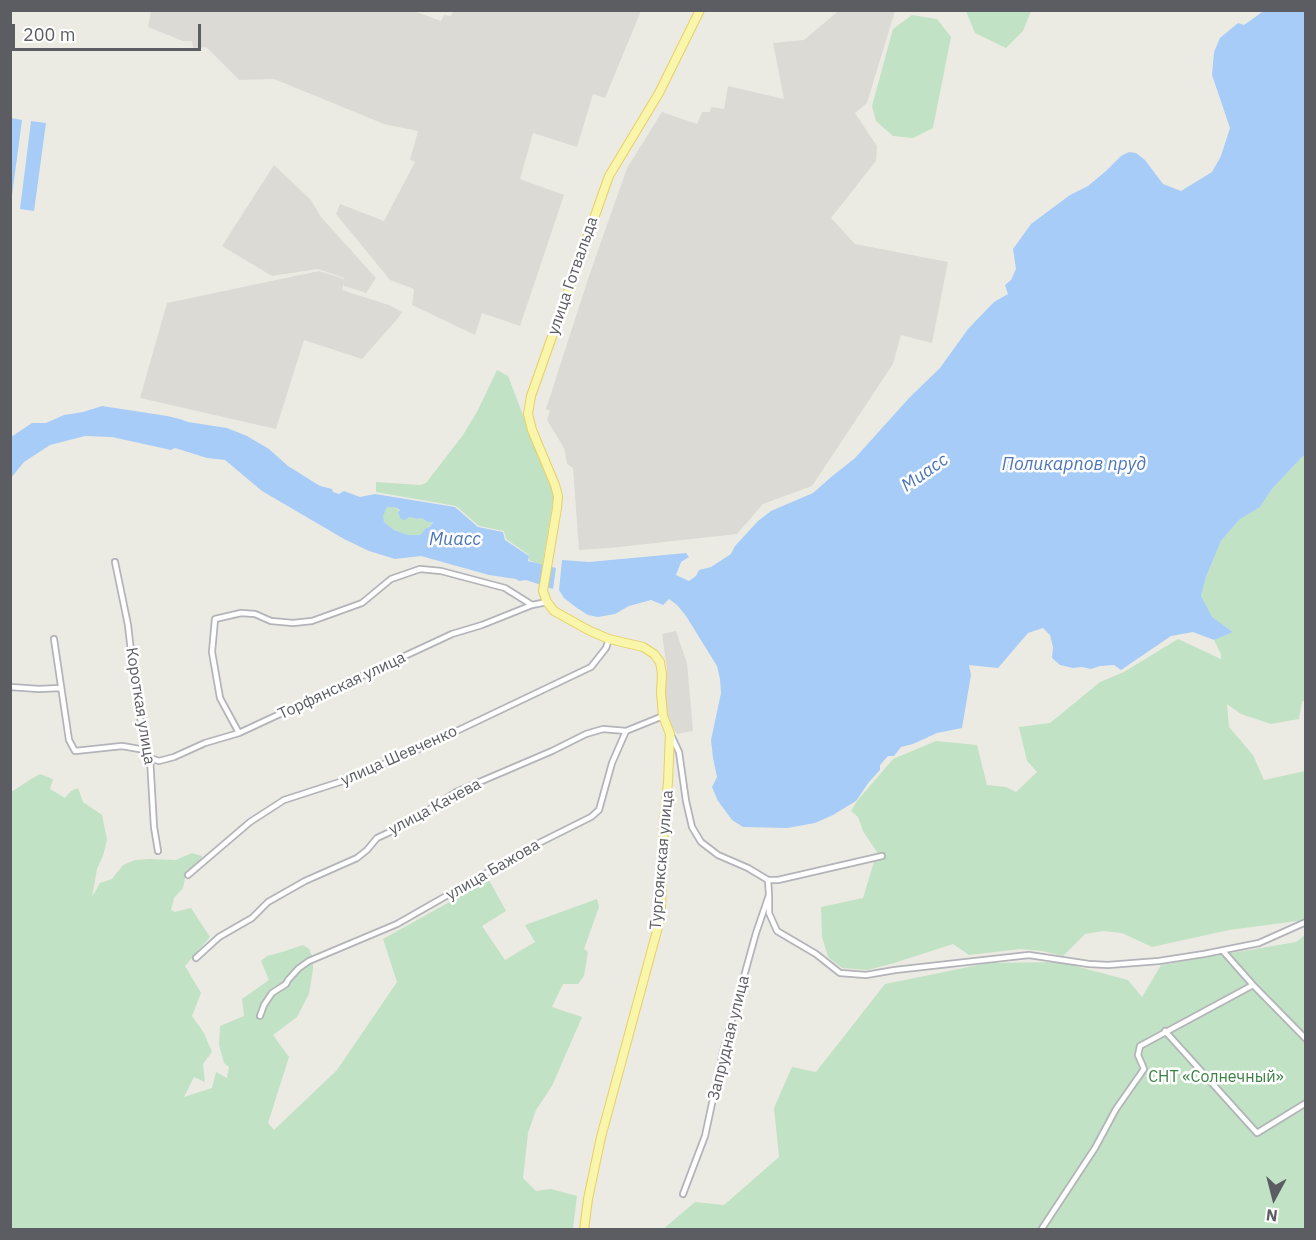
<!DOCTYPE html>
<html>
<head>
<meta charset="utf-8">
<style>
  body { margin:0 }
  #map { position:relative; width:1316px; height:1240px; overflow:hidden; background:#ecebe3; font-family:"IBM Plex Sans",sans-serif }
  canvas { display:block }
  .frame { position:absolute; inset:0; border:12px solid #5b5d62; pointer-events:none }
  .north { position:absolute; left:1244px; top:1168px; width:60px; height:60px; -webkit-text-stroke:4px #fff; paint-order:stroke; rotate:187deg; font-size:16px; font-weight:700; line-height:24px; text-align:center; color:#5b5d62 }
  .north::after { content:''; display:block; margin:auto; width:21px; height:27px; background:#5b5d62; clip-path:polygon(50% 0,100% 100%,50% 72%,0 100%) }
  .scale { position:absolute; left:12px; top:24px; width:189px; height:27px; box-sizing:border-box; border:3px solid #5b5d62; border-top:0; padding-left:8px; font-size:18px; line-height:21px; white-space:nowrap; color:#5b5d62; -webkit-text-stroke:4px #fff; paint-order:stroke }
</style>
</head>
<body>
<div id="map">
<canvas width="1316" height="1240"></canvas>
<div class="frame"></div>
<div class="north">N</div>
<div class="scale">200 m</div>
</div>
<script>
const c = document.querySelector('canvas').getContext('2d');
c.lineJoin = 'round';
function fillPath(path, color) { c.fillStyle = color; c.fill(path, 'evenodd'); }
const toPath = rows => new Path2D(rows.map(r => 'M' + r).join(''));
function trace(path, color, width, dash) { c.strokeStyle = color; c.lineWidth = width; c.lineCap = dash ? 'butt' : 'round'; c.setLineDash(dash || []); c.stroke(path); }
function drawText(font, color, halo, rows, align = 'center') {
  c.font = font + ' "IBM Plex Sans",sans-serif'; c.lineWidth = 5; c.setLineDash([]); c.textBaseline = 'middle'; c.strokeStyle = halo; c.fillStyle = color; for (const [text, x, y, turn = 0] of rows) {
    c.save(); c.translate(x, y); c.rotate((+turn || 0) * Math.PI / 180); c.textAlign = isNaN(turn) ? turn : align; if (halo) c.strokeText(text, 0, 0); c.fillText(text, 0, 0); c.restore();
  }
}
fillPath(toPath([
  [151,11,411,10,441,21,444,15,451,16,453,11,641,11,605,98,593,94,577,147,533,133,520,179,564,195,520,326,482,313,475,335,412,305,414,289,390,280,336,214,340,204,384,221,415,162,410,160,418,131,384,124,274,79,239,80,206,47,193,48,192,41,183,41,148,27],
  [837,11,895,11,867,103,855,113,877,146,876,161,831,218,855,244,948,262,932,343,901,335,893,364,812,486,763,504,737,534,610,548,579,550,573,468,567,464,564,448,547,420,550,411,546,409,589,276,627,168,662,112,697,124,702,112,710,112,711,107,724,109,728,86,784,99,773,43,804,40,836,13],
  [274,165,311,200,321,217,376,278,366,293,344,286,344,283,342,290,389,305,402,312,399,317,362,359,304,340,276,429,140,398,167,303,319,271,344,279,344,278,318,269,272,276,222,246],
  [676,631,687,663,693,731,677,734,666,717,665,699,667,669,662,634]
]), '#dbdad5');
fillPath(toPath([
  [966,11,1031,11,1023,31,1006,48,975,33],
  [912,15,937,19,951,37,933,128,913,138,893,136,876,121,872,106,893,29],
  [497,370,508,376,554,496,542,566,529,560,529,555,506,539,504,531,479,526,456,506,376,492,376,482,420,485,426,483,463,435,478,410],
  [1305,455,1305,700,1302,702,1299,719,1271,724,1241,714,1227,704,1229,727,1253,755,1264,780,1305,771,1305,920,1229,930,1152,947,1122,933,1103,931,1085,934,1063,956,1042,951,1021,949,969,955,953,944,891,964,867,970,842,968,828,957,822,937,821,907,863,898,877,852,863,831,858,817,851,811,857,801,893,759,936,741,977,745,987,785,1006,787,1016,792,1037,772,1027,761,1019,727,1050,723,1100,682,1124,672,1178,639,1221,659,1221,654,1214,640,1232,631,1211,617,1201,596,1206,577,1221,541,1239,520,1260,507,1272,489,1301,458],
  [387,507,394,507,408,517,417,519,421,518,428,522,433,521,430,527,426,528,420,536,408,535,394,530,384,522,382,516],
  [40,774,53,779,50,789,65,798,71,791,78,788,83,802,102,815,107,840,103,856,97,869,92,897,100,883,112,879,123,865,135,860,150,859,176,860,192,853,202,856,200,863,186,874,183,888,174,898,171,910,175,912,191,908,210,937,185,966,201,993,192,1016,204,1033,212,1052,203,1064,205,1082,194,1077,184,1097,212,1088,216,1072,227,1078,229,1067,224,1063,219,1045,220,1026,244,1016,242,999,269,980,261,961,267,956,282,952,303,945,309,949,313,958,313,970,309,994,297,1017,273,1035,289,1057,268,1123,274,1130,337,1070,397,982,383,939,489,880,506,911,482,926,505,960,535,942,525,925,597,899,599,907,584,949,588,952,584,976,578,984,563,984,552,1007,582,1017,552,1086,536,1110,528,1133,523,1178,536,1191,551,1189,577,1196,573,1229,11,1229,10,793,31,779],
  [1305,935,1305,1229,662,1230,695,1202,724,1205,779,1157,774,1108,792,1067,816,1072,885,984,988,963,1060,962,1128,980,1142,997,1161,965,1296,942]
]), '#c1e2c4');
fillPath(toPath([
  [1265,10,1305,11,1305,455,1301,458,1272,489,1260,507,1239,520,1221,541,1206,577,1201,596,1212,617,1233,632,1214,640,1193,632,1171,636,1121,670,1114,665,1100,666,1091,669,1082,667,1073,668,1060,665,1052,658,1053,647,1050,635,1043,628,1028,633,998,668,969,665,971,675,962,728,937,733,913,744,901,747,894,756,888,756,880,765,880,770,869,782,856,801,833,815,815,823,787,828,743,827,732,820,718,801,712,787,717,777,713,758,711,740,721,693,720,679,717,666,686,616,677,605,669,599,663,605,651,600,629,606,615,614,598,617,588,615,577,608,564,598,559,590,562,560,589,562,686,553,689,557,681,562,676,575,689,581,696,576,699,570,711,567,731,554,735,546,758,521,771,511,813,493,830,478,855,458,910,397,940,368,968,329,994,302,1008,294,1005,285,1011,280,1016,269,1013,249,1031,224,1070,195,1088,186,1106,171,1121,156,1129,152,1136,153,1145,160,1163,184,1181,191,1212,172,1221,156,1230,128,1212,75,1214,52,1220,38,1238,23,1244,25],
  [11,118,22,120,11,203,10,118],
  [31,121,46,123,34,211,20,209],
  [102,406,167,416,180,419,188,422,227,428,247,436,269,449,288,466,320,486,332,489,333,492,339,494,344,491,360,497,375,494,455,507,478,527,503,532,505,540,529,556,528,561,556,568,553,589,526,580,519,581,516,579,489,575,421,556,395,559,369,551,344,539,262,491,225,460,207,458,175,448,171,450,112,437,85,436,50,445,24,462,11,478,11,437,32,423,46,423,64,415,83,412],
  [387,507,394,507,400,510,398,513,401,519,405,520,409,517,417,519,421,518,428,522,433,522,430,527,426,528,420,535,408,535,394,530,384,522,383,516]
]), '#a7ccf8');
const minor = toPath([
  [115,562,128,625,133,669,145,750,150,758,154,827,158,851],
  [54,639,69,740,75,751,122,746,145,750],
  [10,687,39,689,60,688],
  [239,733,220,698,212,652,215,619,241,613,255,614,271,621,293,623,312,621,362,603,391,579,420,569,441,571,505,588,532,605,547,602],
  [672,737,679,752,686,801,692,827,701,842,718,855,748,868,768,880,778,880,882,856],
  [150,758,159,761,174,757,205,743,239,733,452,634,482,625,532,605],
  [188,875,250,822,284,800,349,779,423,747,591,667,606,648,609,639],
  [769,895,769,913,777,931,816,954,840,973,866,975,895,970,1029,955,1089,964,1108,965,1159,961,1204,954,1259,943,1306,922],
  [1223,951,1253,985,1306,1039],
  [196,958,219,937,252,918,268,902,305,881,357,858,367,850,377,838,405,825,456,792,552,751,586,734,603,729,626,731,663,716],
  [260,1016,264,1005,272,993,286,984,288,980,299,968,309,961,397,924,539,843,591,817,599,810,612,763,626,731],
  [1165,1031,1257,1133,1306,1103],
  [683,1194,705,1136,723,1052,756,933,769,895,768,880],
  [1041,1230,1095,1148,1116,1109,1144,1069,1138,1055,1140,1046,1253,985]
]);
const primary = toPath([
  [584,1230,588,1199,601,1137,658,927,661,908,664,820,668,782,670,734,663,716,661,693,662,674,660,662,654,654,643,647,609,639,590,631,554,611,547,602,543,591,557,508,558,496,555,485,532,430,528,414,531,396,609,176,659,93,700,10]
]);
trace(minor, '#b3b4b9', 8);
trace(primary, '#e6d062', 10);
trace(minor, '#fff', 4.5);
trace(primary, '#f9f5ab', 8);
drawText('16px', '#5b5d62', '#fff', [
  ["улица Готвальда",573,276,-71],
  ["Торфянская улица",342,686,-25],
  ["Короткая улица",140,706,81],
  ["улица Шевченко",399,756,-24],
  ["улица Качева",435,807,-28],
  ["Тургоякская улица",662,860,-85],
  ["улица Бажова",493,870,-30],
  ["Запрудная улица",729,1038,-76]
]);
drawText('16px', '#3b8146', '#fff', [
  ["СНТ «Солнечный»",1216,1077]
]);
drawText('italic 18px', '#4c75ba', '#fff', [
  ["Поликарпов пруд",1074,465],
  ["Миасс",925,473,-35],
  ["Миасс",455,540]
]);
</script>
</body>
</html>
